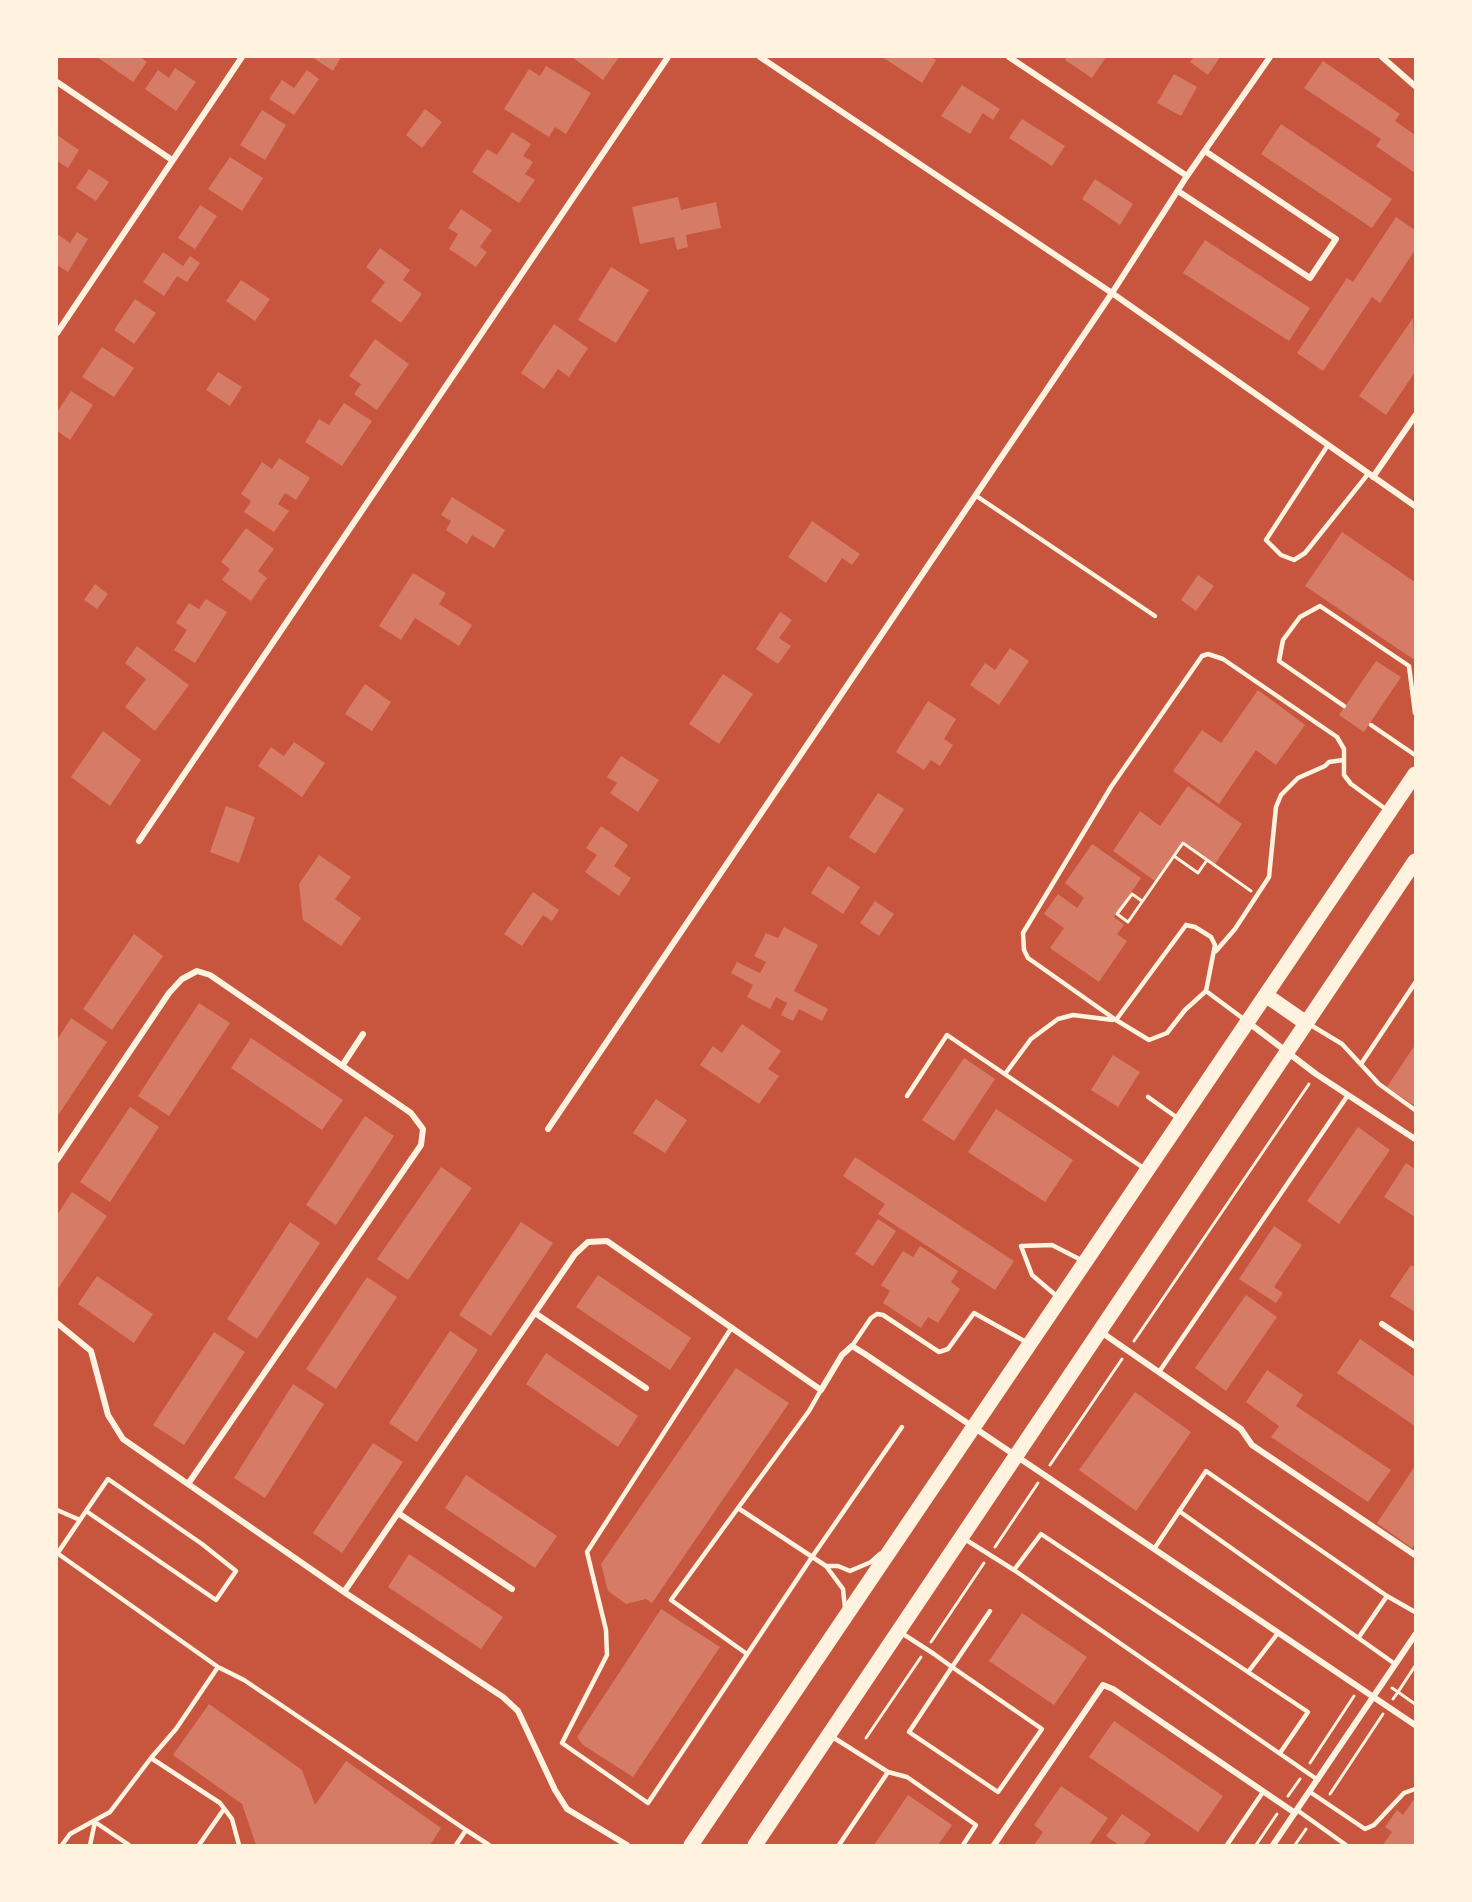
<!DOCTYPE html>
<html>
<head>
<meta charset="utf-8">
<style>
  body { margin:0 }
  #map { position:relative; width:1472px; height:1902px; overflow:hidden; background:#c8553d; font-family:"DejaVu Sans",sans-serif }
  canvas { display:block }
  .frame { position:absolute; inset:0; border:58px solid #fff3e0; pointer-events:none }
</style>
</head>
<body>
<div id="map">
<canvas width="1472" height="1902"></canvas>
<div class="frame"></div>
</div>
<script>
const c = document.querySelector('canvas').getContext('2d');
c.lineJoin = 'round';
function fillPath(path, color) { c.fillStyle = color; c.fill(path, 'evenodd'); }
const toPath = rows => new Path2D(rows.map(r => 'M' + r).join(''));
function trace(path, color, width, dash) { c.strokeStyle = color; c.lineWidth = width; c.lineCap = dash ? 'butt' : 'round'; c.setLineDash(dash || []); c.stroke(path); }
fillPath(toPath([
  [97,57,140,57,147,62,133,82],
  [312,57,341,57,333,71],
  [572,57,619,57,603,80],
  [882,57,931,57,936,60,922,83],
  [1067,57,1106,57,1092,78,1065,60],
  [1194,57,1220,57,1208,75,1190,62],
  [1323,61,1400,114,1395,121,1415,135,1415,173,1376,146,1381,139,1304,88],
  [546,66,591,93,566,134,555,127,549,137,504,109,529,69,540,76],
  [175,68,196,82,176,111,145,89,158,70,169,78],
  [307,70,319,79,294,115,269,99,282,80,294,88],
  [1174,74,1197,87,1181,116,1157,103],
  [962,85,1000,109,993,120,983,113,970,134,941,116],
  [425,109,442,122,422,148,406,135],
  [262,110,286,125,265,160,240,145],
  [1022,119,1065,146,1052,166,1009,138],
  [1281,124,1392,199,1372,228,1261,154],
  [512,132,531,144,523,156,533,162,525,174,535,180,519,203,472,172,487,149,497,155],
  [57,135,79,150,68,168,57,161],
  [230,157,263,178,242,211,208,189],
  [89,169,109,182,96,201,76,188],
  [1095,179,1133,204,1120,225,1082,199],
  [678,197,681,210,716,202,721,228,686,235,688,247,677,250,674,237,640,244,632,207],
  [200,205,217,216,195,249,178,238],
  [461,209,492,230,480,247,487,252,476,267,449,249,458,234,448,228],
  [1396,217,1415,230,1415,250,1380,303,1372,297,1323,371,1297,353,1347,278,1353,282],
  [77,232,88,239,68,272,57,265,57,234,70,243],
  [1205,240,1310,308,1289,341,1183,273],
  [380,248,410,270,403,280,422,294,401,323,371,301,385,282,366,267],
  [163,252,183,266,190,256,200,263,187,282,177,276,164,296,143,282],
  [611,267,649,290,616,343,578,320],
  [241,280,270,299,255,321,226,301],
  [135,299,156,313,134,344,114,330],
  [1413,318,1415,372,1386,415,1359,396],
  [554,324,588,348,569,377,558,369,544,389,521,373],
  [375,339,409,364,377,410,354,394,361,384,349,376],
  [102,347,134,368,114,397,82,377],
  [218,372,242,387,230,406,206,390],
  [71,391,93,405,70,440,57,431,57,412],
  [344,403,372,421,342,466,305,442,319,419,329,425],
  [279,458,310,478,296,500,285,493,278,504,289,511,274,532,244,512,251,501,241,494,262,462,272,469],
  [452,497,505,530,494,548,472,535,467,544,446,530,451,521,441,515],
  [812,521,860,554,852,565,842,558,826,583,788,557],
  [246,528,274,549,258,571,267,578,251,601,222,580,230,569,221,562],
  [1342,532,1415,582,1415,656,1413,659,1305,586],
  [413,573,446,593,439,604,472,625,459,646,415,618,401,640,379,626],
  [1198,575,1214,586,1196,611,1181,600],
  [95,584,108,594,97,609,84,600],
  [206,599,227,612,195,663,174,650,187,630,176,623,189,603,199,609],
  [780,612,792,620,779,638,791,646,778,664,756,649],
  [137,646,189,685,155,731,125,707,146,679,125,663],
  [1010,648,1029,661,999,705,970,685,985,663,995,670],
  [1376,661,1401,677,1364,732,1339,715],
  [723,674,753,694,719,744,689,724],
  [365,684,391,702,372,731,345,714],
  [1258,690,1305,725,1276,765,1256,750,1219,804,1173,771,1202,730,1221,743],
  [928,701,956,719,944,739,953,745,940,766,931,760,924,770,896,752],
  [103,731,141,760,110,806,71,777],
  [294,742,325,763,302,797,258,766,271,747,284,756],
  [621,756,659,780,638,812,610,793,617,783,607,777],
  [1188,786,1242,824,1215,864,1183,841,1155,881,1113,851,1140,811,1160,826],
  [878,793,904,809,875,854,849,837],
  [226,806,255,817,239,863,210,852],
  [601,826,628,845,614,866,631,878,619,896,585,872,597,855,586,848],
  [1092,844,1141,878,1114,917,1124,925,1117,934,1127,941,1099,982,1050,948,1064,928,1044,914,1058,894,1077,908,1084,898,1065,883],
  [319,855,351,877,335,899,361,918,341,946,303,920,299,884],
  [828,866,860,887,843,914,811,893],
  [533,892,559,910,552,921,543,915,522,946,504,934],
  [875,901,894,914,879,936,860,923],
  [784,927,818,945,794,991,828,1009,822,1021,799,1009,793,1021,781,1015,787,1003,776,997,770,1009,747,997,753,985,731,973,737,962,760,973,766,962,754,956,766,933,778,938],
  [134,934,163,956,112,1030,83,1009],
  [199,1003,230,1023,169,1116,138,1096],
  [71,1018,107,1042,57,1117,57,1040],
  [742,1024,781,1051,768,1069,779,1076,759,1104,700,1065,713,1046,722,1053],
  [251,1038,343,1100,322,1130,231,1068],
  [1415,1045,1415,1106,1387,1087],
  [1113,1055,1140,1072,1118,1107,1091,1090],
  [964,1058,995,1079,954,1141,922,1120],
  [656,1099,687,1120,665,1153,633,1133],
  [130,1107,159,1127,110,1202,80,1182],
  [996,1109,1073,1160,1045,1202,968,1152],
  [365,1116,394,1136,336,1225,306,1205],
  [1358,1127,1390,1150,1339,1224,1307,1201],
  [855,1157,1014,1261,995,1290,878,1214,885,1204,843,1176],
  [1406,1163,1415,1169,1415,1217,1384,1197],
  [441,1167,472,1188,408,1280,377,1259],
  [72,1192,107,1216,57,1290,57,1215],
  [878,1219,896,1231,873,1266,855,1254],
  [290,1222,320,1243,257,1339,227,1319],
  [521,1222,553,1243,491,1336,459,1315],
  [1274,1226,1302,1245,1274,1287,1283,1293,1276,1303,1239,1279],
  [920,1246,958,1271,951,1282,960,1289,938,1323,928,1317,921,1328,883,1303,890,1291,881,1285,903,1251,913,1257],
  [1411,1265,1415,1267,1415,1312,1390,1296],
  [598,1275,691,1338,670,1370,576,1307],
  [97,1276,153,1314,134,1343,78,1304],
  [367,1277,397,1297,336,1389,306,1369],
  [1246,1295,1277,1317,1226,1391,1195,1368],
  [450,1331,478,1350,417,1442,389,1423],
  [214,1332,245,1352,184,1445,153,1425],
  [1360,1339,1415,1377,1415,1426,1337,1373],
  [546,1353,638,1416,618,1447,526,1384],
  [736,1368,789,1403,652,1603,646,1599,626,1604,608,1591,601,1564],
  [1267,1370,1303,1395,1296,1406,1391,1470,1368,1502,1271,1437,1279,1426,1246,1402],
  [293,1384,324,1404,265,1498,234,1478],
  [1135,1392,1191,1432,1136,1511,1079,1470],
  [373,1443,403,1462,342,1553,313,1533],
  [1415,1466,1415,1544,1412,1548,1377,1523],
  [466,1475,557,1536,535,1568,445,1508],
  [409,1554,503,1617,481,1649,388,1587],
  [661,1609,720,1647,633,1777,583,1745,577,1737],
  [1022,1613,1087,1657,1054,1705,989,1661],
  [209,1704,302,1770,315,1805,346,1761,441,1828,430,1845,256,1845,242,1804,173,1755],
  [1114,1721,1223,1796,1198,1832,1089,1757],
  [1061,1786,1108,1818,1089,1845,1034,1845,1043,1832,1034,1825],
  [908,1795,952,1825,938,1845,874,1845],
  [1415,1798,1415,1845,1383,1845,1392,1832,1385,1827,1397,1810,1403,1815],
  [1122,1814,1151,1834,1143,1845,1119,1845,1106,1836]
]), '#d67c66');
trace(toPath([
  [1174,856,1198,873,1207,860],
  [1142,901,1132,894,1117,914,1128,922,1183,843,1251,891],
  [1134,1341,1309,1084],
  [1050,1465,1122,1359],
  [995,1547,1038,1483],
  [931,1642,984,1563],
  [1415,1666,1398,1692,1415,1704],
  [1392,1688,1398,1692,1393,1699],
  [866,1738,921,1657],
  [1310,1763,1354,1696],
  [1330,1794,1383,1714],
  [1288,1796,1300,1779],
  [1256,1845,1277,1814],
  [1295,1845,1306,1829]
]), '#fff3e0', 3);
trace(toPath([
  [1328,445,1266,540,1281,555,1294,560,1305,553,1368,474],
  [975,495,1155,616],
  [1344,706,1279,661,1283,640,1300,617,1320,606,1409,666,1415,713],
  [1371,725,1415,755],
  [1186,925,1195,927,1211,937,1215,945,1206,991,1185,1010,1167,1033,1149,1040,1116,1020,1186,925],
  [1216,951,1235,929,1269,877,1276,807,1281,795,1298,778,1325,766,1329,762,1343,760],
  [1206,991,1245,1020],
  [1116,1020,1028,958,1024,950,1023,933,1111,787,1202,656,1208,654,1223,659,1337,737,1344,749,1344,775,1351,784,1387,810],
  [1309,1024,1342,1044,1379,1084,1415,1110],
  [1361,1064,1415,983],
  [1005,1074,1031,1039,1058,1019,1073,1015,1113,1020],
  [907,1096,947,1035,1145,1169],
  [1148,1097,1179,1119],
  [1059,1298,1032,1275,1021,1246,1052,1245,1083,1261],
  [732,1327,587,1552,606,1630,607,1655,562,1743,648,1803,812,1557,902,1427],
  [852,1346,871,1318,877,1314,883,1315,939,1352,948,1349,974,1313,1026,1342],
  [1159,1372,1348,1095],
  [821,1390,809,1411,738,1508,826,1566,843,1589,845,1608],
  [738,1508,671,1600,747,1654],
  [57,1510,80,1520,57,1554],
  [1179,1511,1395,1664],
  [80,1520,86,1511,108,1479,202,1544,236,1571,216,1600,86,1511],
  [963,1538,1014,1570],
  [1154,1549,1206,1471,1387,1596,1415,1612],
  [57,1553,218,1667],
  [826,1566,838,1566,850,1571,871,1562,880,1554],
  [900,1632,934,1654,952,1667,1042,1729,998,1792,909,1732,952,1667,990,1611],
  [1359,1637,1387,1596],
  [1248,1672,1278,1633],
  [831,1736,888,1772,839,1845],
  [1280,1753,1308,1712,1041,1534,1014,1570,1318,1780],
  [151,1758,176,1729,218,1667,244,1680,466,1830,456,1845],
  [888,1772,907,1777,976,1825,963,1845],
  [1310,1792,1365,1829,1374,1825,1404,1793,1415,1789],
  [1297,1810,1346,1845],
  [95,1822,129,1845],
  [466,1830,489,1845],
  [62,1845,70,1834,110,1812,151,1758,220,1803,232,1819,239,1845],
  [90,1845,95,1822],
  [199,1845,224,1809],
  [1227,1845,1263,1792]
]), '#fff3e0', 4.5);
trace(toPath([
  [760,57,1112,293,1415,506],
  [1009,57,1187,176],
  [1382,57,1415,86],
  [57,82,172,160],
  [1178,191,1310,278,1336,239,1205,151],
  [57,333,242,57],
  [1373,477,1415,416],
  [139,841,668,57],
  [1249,1023,1316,1074,1415,1139],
  [342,1066,363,1034],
  [548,1129,1112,293,1187,176,1270,57],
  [57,1160,169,993,182,979,197,971,210,975,411,1113,423,1129,421,1145,188,1484],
  [535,1313,646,1388],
  [57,1323,91,1351,108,1415,123,1439,344,1592,503,1697,518,1711,555,1790,567,1809,627,1845],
  [1382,1324,1415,1346],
  [1101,1332,1241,1429,1252,1445,1415,1555],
  [398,1513,512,1589],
  [344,1592,575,1254,588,1242,607,1241,821,1390,842,1355,852,1346,865,1354,1415,1725],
  [994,1845,1103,1685,1113,1689,1295,1813],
  [1273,1845,1415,1635]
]), '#fff3e0', 6);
trace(toPath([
  [1267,996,1306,1023],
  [691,1845,1415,774],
  [755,1845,1415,861]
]), '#fff3e0', 15);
</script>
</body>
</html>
